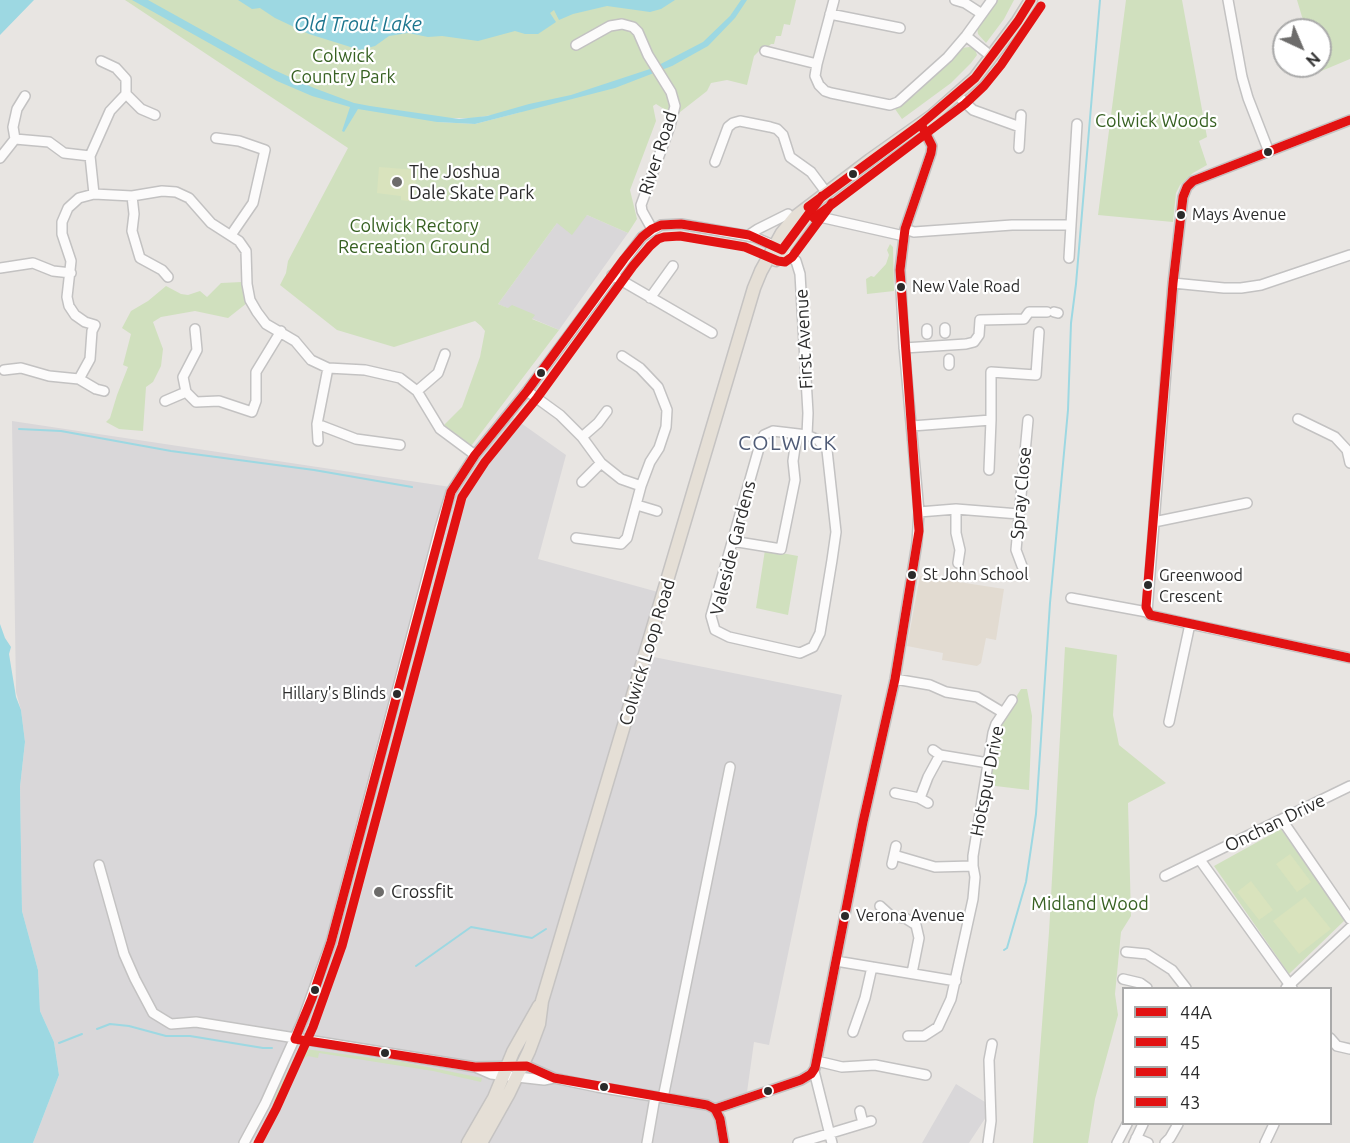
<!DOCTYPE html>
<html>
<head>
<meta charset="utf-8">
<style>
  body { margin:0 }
  #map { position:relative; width:1350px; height:1143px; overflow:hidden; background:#e8e5e2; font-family:Ubuntu,sans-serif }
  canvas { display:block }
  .legend { position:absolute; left:1122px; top:987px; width:210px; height:138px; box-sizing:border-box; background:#fff; border:2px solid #aaa; margin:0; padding:8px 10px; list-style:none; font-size:18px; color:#2b2b2b }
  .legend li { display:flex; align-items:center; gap:12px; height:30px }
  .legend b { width:30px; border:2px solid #aaa }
  .north { position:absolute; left:1272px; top:18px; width:60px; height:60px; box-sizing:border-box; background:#fff; border:2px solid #aaa; border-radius:50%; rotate:136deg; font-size:16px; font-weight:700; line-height:24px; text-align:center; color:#2b2b2b }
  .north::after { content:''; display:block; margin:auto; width:21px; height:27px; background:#6d6c6b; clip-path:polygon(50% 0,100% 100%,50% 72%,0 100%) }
</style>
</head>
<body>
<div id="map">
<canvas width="1350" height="1143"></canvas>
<ul class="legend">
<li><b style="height:8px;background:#e21212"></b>44A</li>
<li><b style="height:8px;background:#e21212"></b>45</li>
<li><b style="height:8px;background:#e21212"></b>44</li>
<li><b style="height:8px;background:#e21212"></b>43</li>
</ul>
<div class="north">N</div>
</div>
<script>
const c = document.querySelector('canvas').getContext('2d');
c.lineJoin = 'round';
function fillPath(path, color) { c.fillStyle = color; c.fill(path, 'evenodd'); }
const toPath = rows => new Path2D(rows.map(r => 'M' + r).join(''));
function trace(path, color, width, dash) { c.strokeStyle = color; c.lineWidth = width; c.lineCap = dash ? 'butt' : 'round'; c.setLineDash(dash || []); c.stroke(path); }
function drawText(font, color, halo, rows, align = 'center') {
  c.font = font + ' Ubuntu,sans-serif'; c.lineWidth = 4.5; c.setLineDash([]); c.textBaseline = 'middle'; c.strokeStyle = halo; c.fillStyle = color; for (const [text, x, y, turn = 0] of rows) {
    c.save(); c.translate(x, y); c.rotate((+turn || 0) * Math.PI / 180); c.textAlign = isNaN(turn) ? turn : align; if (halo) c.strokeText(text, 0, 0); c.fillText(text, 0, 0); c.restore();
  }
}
fillPath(toPath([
  [587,215,628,233,559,330,498,304,557,223],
  [511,416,566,455,538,559,658,592,639,654,842,695,769,1045,754,1042,747,1092,716,1103,720,1143,264,1143,254,1138,251,1143,33,1143,59,1075,54,1042,40,1011,38,970,22,911,20,787,25,742,21,710,16,692,12,421,457,488],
  [956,1084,985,1102,986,1117,969,1143,922,1143]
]), '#d9d7d9');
fillPath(toPath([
  [920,576,1004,589,996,640,986,638,981,663,977,666,942,660,943,653,907,646]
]), '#e2dbd1');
fillPath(toPath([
  [125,0,796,0,790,25,784,24,781,36,776,36,774,44,771,44,766,49,762,48,754,56,747,85,727,80,711,83,707,91,675,116,656,104,653,106,656,121,630,190,637,219,628,233,587,215,572,235,557,223,498,304,508,308,512,305,531,313,535,315,532,319,559,330,471,446,444,425,462,407,480,357,485,331,481,326,475,321,394,347,337,330,280,285,286,273,288,261,348,148],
  [521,112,475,124,437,122,445,118,474,118,498,114],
  [996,0,1014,0,1004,19,986,43,978,34,977,27],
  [1126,0,1182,0,1207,137,1199,141,1207,165,1193,173,1180,185,1176,193,1173,222,1098,215],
  [1297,0,1350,0,1350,59,1319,72,1317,66,1320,66,1320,30,1306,30],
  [970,47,975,49,977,55,971,63,951,83,902,119,895,109,917,93,961,48],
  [890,244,893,247,894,291,867,294,866,279,871,276,874,277,886,264,889,255,887,250],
  [242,282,247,303,228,318,195,311,161,317,153,322,163,349,161,366,153,382,146,387,143,431,119,429,106,422,110,418,117,395,128,367,123,365,131,334,122,328,131,311,148,301,166,286,181,294,188,295,200,291,207,297,221,283],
  [765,550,798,556,788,615,756,608],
  [1065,647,1117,655,1113,715,1119,745,1166,783,1128,803,1131,916,1121,932,1115,994,1118,1015,1095,1099,1088,1143,1033,1143,1049,932],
  [1021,689,1027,689,1032,716,1029,790,987,785,997,728],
  [1281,829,1345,920,1289,974,1214,866],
  [305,1049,403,1062,482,1078,481,1082,433,1071,319,1053,318,1058,308,1056,301,1061,279,1107,275,1107,274,1099,296,1054]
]), '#d0e0be');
fillPath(toPath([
  [379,167,417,170,414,202,401,200,401,196,377,193],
  [1290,854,1311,882,1297,892,1276,864],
  [1251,881,1273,910,1259,920,1237,892],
  [1305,897,1331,929,1299,954,1273,921]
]), '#d9e3bd');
fillPath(toPath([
  [0,0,34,0,0,35],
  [132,0,148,0,272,69,314,88,354,103,370,106,459,119,487,116,529,104,571,95,653,68,703,42,730,16,741,0,747,0,735,18,708,46,672,66,615,88,475,124,437,122,358,109,344,132,342,131,350,107,312,96,277,81],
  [238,0,675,0,661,9,650,12,607,6,573,14,559,20,554,10,550,13,556,22,538,34,525,34,515,31,478,41,442,36,428,37,408,33,389,36,375,46,360,50,309,34,275,18,260,8,252,9],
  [0,624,5,638,11,647,9,654,16,697,21,710,25,742,20,787,22,911,38,970,40,1011,54,1042,59,1075,33,1143,0,1143]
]), '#9dd8e2');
trace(toPath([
  [19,429,61,431,171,451,314,470,412,487],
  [1004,950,1007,948,1026,882,1036,814,1050,603,1068,410,1071,323,1076,284,1100,0],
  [416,966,471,927,532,938,546,929],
  [97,1029,110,1024,129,1026,166,1036,190,1036,263,1048,272,1048],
  [59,1043,82,1034]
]), '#9dd8e2', 2);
const minor = toPath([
  [834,0,817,64,815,76,819,85,825,91,831,93,890,105,898,102,948,57,966,36,992,0],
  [955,0,965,3,982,14],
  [1228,0,1242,77,1248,98,1269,152],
  [830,14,900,28],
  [966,36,992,57],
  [576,45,610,26,622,24,633,27,638,32,648,55,671,92,675,106,670,126,641,205,642,211,652,229],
  [765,51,817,64],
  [101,61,116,68,126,79,126,94,141,109,155,115],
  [957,95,973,110,1020,127],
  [216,138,239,141,265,150,253,203,231,235],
  [15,139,49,142,64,153,90,156],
  [1019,148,1021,115],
  [0,158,15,139,13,127,17,109,25,96],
  [715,162,728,127,733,123,740,121,770,127,777,129,783,135,790,157,811,172,826,192],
  [94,194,90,156,110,111,126,94],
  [132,196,134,214,132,231,140,258,162,270,168,277],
  [820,217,904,236],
  [905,229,914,232,1012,225,1071,225],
  [749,235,758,229,788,214],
  [1069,258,1077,124],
  [0,268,33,263,53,271,71,273],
  [612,275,712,333],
  [1173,283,1224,288,1241,288,1261,285,1350,255],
  [650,298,673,266],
  [1054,312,1058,313],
  [945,328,945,333],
  [195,329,197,350,183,377,186,392,196,402,219,401,252,412,256,401,256,372,281,331],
  [927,329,927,334],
  [904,348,966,344,974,342,979,335,980,320,1024,319,1029,312,1047,312],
  [949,359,949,365],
  [328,368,317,424,356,439,400,445],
  [4,370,21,368,49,376,79,379,90,359,92,331,95,325,85,322,75,315,69,306,67,297,71,261,62,234,62,222,68,208,79,198,94,194,132,196,162,191,176,192,189,198,211,223,239,241,246,251,247,284,250,300,257,312,266,324,295,341,311,360,328,368,365,370,400,378,417,391,440,429,475,455],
  [79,379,96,389,104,391],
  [417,391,438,373,445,354],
  [527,391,560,415,582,437,601,463,621,479,641,486],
  [165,401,186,392],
  [1298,419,1335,437,1347,450,1350,463],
  [317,424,318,441],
  [912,426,991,420,991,372,1036,375,1039,332],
  [773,431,807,435,818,440,827,450,836,532,832,560,820,633,813,647,800,653,729,637,715,630,711,616,761,441,764,435,773,431],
  [582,437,598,423,607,411],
  [989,470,991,420],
  [582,482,601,463],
  [637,505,657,511],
  [956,509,956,533,960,550,958,563],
  [919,512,956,509,1019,514],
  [1154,522,1247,503],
  [576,538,621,544,627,538,641,486,650,462,659,448,666,427,667,410,658,387,640,368,622,356],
  [732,541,781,549,795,480,793,461,797,434],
  [1022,566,1016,550,1028,420],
  [1071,598,1147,612,1150,615,1190,624,1350,658],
  [1147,612,1173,283,1183,197,1187,187,1193,181,1350,120],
  [895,679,930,685,946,692,977,697,1002,712],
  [1169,722,1190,624],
  [933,750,940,755,988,763],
  [895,793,919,798,928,803],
  [920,798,928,777,940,755],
  [1282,820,1350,919],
  [894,855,935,867,973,866],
  [1200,860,1292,988],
  [892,864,896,846],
  [99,865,124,954,135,979,153,1013,171,1024,196,1022,475,1067,491,1074,544,1080,554,1078],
  [1165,876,1350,786],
  [880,906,891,916,905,918,916,925,919,938,912,973],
  [1126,952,1147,954,1172,970,1186,988],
  [836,961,956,981],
  [1123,979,1140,983,1147,988],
  [1286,988,1350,928],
  [853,1032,865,998,872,967],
  [908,1036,924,1036,938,1027,951,999,973,899,975,877,973,866,973,856,993,733,996,724,1012,700],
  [1330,1038,1337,1046,1350,1049],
  [817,1061,842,1067,875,1065,926,1075],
  [475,1067,527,1066,554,1078,597,1087,707,1105,715,1109],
  [814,1071,832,1143],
  [663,1098,730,767],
  [715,1109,801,1080,811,1074,815,1068,863,822,895,679,917,543,919,512,904,346,900,270,905,229,931,153,932,146,921,124],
  [715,1109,720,1119,724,1143],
  [860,1111,863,1123],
  [1136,1138,1148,1143],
  [244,1143,265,1104,302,1022,331,942,440,528,451,492,475,455,527,391,642,237,661,225,681,224,754,237,775,246,796,261,800,274,808,413,807,435],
  [647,1143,655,1097],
  [798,1143,871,1121],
  [988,1143,991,1121,989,1060,992,1044],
  [1117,1143,1127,1124],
  [1134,1143,1143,1124],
  [1165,1143,1170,1138,1178,1124],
  [1265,1143,1274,1124]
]);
const major = toPath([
  [776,260,811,211],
  [468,1143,494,1098,513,1052,539,1006],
  [481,1143,509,1093,529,1051,539,1024,542,1001,754,288,761,271,782,233,795,217,870,160,932,116,975,78,1018,21,1031,0]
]);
trace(minor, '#c3c2c2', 12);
trace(major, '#c5c3c2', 15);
trace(minor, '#fcfbfb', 9);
trace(major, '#e5dfd6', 12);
trace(toPath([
  [808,207,921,124],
  [715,1109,707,1105,554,1078,527,1066,475,1067,295,1039,312,998,331,942,451,492,475,455,527,391,624,259,642,237,652,229,661,225,681,224,749,235,782,250,822,196]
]), '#e21212', 9);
trace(toPath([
  [814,218,965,104,984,86,1001,65,1041,6],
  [258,1143,276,1109,313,1027,342,946,462,497,485,462,537,398,633,266,650,246,658,239,664,237,680,236,745,247,778,261,785,262,792,257,832,203]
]), '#e21212', 9);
trace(toPath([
  [724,1143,720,1119,715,1109,801,1080,811,1074,815,1068,863,822,895,679,919,531,900,270,905,229,931,153,932,146,921,124,975,78,1018,21,1031,0]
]), '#e21212', 9);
trace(toPath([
  [1350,120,1193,181,1187,187,1183,197,1173,283,1146,607,1150,615,1350,658]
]), '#e21212', 9);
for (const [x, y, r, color] of [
  [1268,152,5,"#2b2b2b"],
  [853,174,5,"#2b2b2b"],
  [397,182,6,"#6d6c6b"],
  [1181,215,5,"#2b2b2b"],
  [901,287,5,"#2b2b2b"],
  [541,373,5,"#2b2b2b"],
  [912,575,5,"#2b2b2b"],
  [1148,585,5,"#2b2b2b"],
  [397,694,5,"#2b2b2b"],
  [379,892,6,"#6d6c6b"],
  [845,916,5,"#2b2b2b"],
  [315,990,5,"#2b2b2b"],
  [385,1053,5,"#2b2b2b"],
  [604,1087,5,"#2b2b2b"],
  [768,1091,5,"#2b2b2b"]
]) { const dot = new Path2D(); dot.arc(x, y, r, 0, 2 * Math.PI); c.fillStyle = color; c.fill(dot); trace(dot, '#fff', 2); }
drawText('16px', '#2b2b2b', '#fff', [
  ["Mays Avenue",1192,215],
  ["New Vale Road",912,287],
  ["St John School",923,575],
  ["Greenwood",1159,576],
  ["Crescent",1159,597],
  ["Hillary's Blinds",386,694,"right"],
  ["Verona Avenue",856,916]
], 'left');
drawText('18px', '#376122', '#fff', [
  ["Colwick",343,56],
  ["Country Park",343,77],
  ["Colwick Woods",1156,121],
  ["Colwick Rectory",414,226],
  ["Recreation Ground",414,247],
  ["Midland Wood",1090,904]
]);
drawText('18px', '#2b2b2b', '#fff', [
  ["River Road",658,153,-72],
  ["First Avenue",804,339,-93],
  ["Spray Close",1021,493,-85],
  ["Valeside Gardens",733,548,-76],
  ["Colwick Loop Road",647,652,-73],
  ["Hotspur Drive",987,781,-79],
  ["Onchan Drive",1275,823,-26]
]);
drawText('18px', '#2b2b2b', '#fff', [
  ["The Joshua",409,172],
  ["Dale Skate Park",409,193],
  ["Crossfit",391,892]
], 'left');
drawText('italic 20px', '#1c758e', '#fff', [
  ["Old Trout Lake",358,24]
]);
c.letterSpacing = '1.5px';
drawText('21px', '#505c77', '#fff', [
  ["COLWICK",788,443]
]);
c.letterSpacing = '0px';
</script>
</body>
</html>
